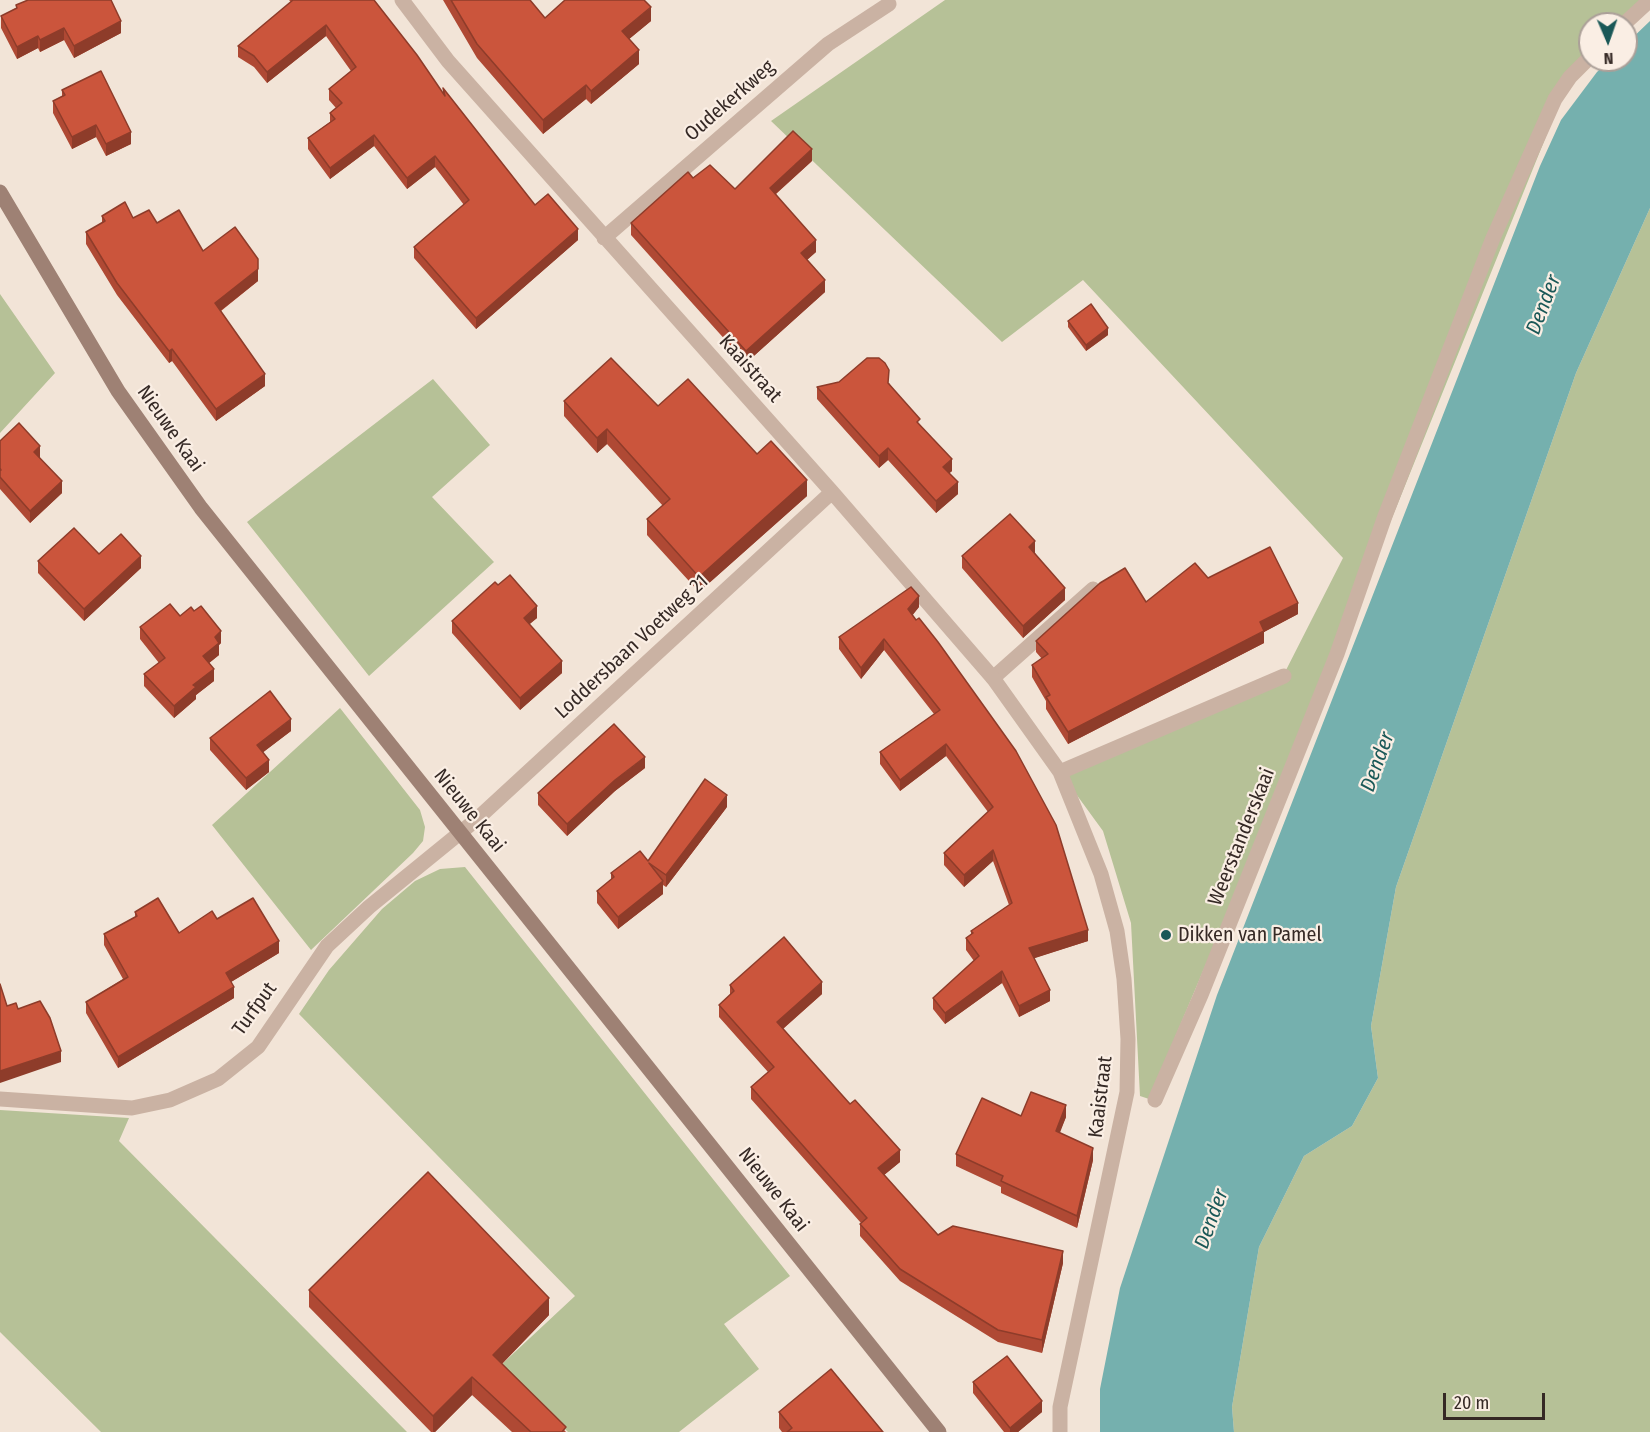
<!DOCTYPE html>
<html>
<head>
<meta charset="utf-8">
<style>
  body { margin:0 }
  #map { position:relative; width:1650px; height:1432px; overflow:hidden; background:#f2e4d7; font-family:"Fira Sans Condensed",sans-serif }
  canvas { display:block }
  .north { position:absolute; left:1578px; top:12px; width:60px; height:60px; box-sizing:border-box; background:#faeee4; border:2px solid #ab9f98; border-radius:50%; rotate:178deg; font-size:16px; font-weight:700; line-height:24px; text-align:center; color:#352925 }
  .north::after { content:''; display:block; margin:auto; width:21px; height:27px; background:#1a5857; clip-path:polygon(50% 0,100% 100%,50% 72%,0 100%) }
  .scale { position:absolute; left:1443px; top:1393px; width:102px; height:27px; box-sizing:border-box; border:3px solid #352925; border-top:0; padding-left:8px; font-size:18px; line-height:21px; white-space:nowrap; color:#352925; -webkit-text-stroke:4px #faeee4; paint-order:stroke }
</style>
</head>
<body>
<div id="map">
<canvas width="1650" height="1432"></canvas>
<div class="north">N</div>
<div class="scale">20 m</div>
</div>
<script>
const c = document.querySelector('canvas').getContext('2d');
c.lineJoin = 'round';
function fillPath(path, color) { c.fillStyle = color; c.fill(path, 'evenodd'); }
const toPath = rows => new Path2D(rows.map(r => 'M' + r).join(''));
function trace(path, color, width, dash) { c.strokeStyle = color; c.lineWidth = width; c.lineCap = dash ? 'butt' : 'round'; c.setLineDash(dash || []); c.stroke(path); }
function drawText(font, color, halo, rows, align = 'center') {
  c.font = font + ' "Fira Sans Condensed",sans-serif'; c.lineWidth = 4.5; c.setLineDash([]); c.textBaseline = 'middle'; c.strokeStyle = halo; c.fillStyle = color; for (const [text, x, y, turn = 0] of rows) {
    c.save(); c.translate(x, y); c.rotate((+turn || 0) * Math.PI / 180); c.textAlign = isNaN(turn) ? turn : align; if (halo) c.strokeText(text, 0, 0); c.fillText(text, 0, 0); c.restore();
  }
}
fillPath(toPath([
  [945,0,1650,0,1626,24,1590,24,1590,60,1570,77,1337,654,1149,1099,1140,1096,1131,923,1103,831,1060,772,1283,676,1343,558,1083,280,1002,342,771,121],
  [1650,208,1650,1432,1234,1432,1232,1407,1259,1247,1304,1156,1352,1126,1378,1078,1371,1026,1396,887,1576,373],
  [0,294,55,373,0,433],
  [433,379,490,445,432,497,494,562,369,676,247,522],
  [340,708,420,810,425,827,423,841,413,853,311,950,212,825],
  [465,867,790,1276,724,1324,759,1369,679,1432,568,1432,501,1365,575,1296,299,1014,329,970,382,909,415,881,440,869],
  [0,1110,129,1118,119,1141,407,1432,101,1432,0,1332]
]), '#b6c197');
fillPath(toPath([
  [1650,21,1650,208,1576,373,1396,887,1371,1026,1378,1078,1352,1126,1304,1156,1259,1247,1232,1407,1234,1432,1100,1432,1100,1389,1120,1288,1217,995,1540,166,1561,120,1597,72,1609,60,1626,60,1626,44]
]), '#75b0ae');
trace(toPath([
  [1624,24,1650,0],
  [993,678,1093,589],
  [1155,1100,1201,995,1337,654,1385,516,1493,238,1555,99,1570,77,1590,57]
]), '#cab2a3', 15);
trace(toPath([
  [402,0,448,61,832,492,993,678,1060,772,1101,874,1117,931,1124,979,1128,1039,1127,1092,1060,1407,1060,1432],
  [604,238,828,44,889,4],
  [1060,772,1284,676],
  [0,1099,132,1108,170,1100,218,1079,258,1047,327,946,369,907,477,819,832,492]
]), '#cab2a3', 15);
trace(toPath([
  [0,192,118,391,201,508,939,1432]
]), '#9e8174', 15);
fillPath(toPath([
  [289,0,374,0,443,94,443,88,535,205,578,240,476,329,414,258,414,247,464,205,435,167,407,189,374,146,330,179,308,149,308,138,330,122,330,113,336,108,329,100,329,89,351,71,326,36,267,83,254,67,238,57,238,46,291,2],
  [443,0,530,0,545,18,651,21,629,39,639,64,591,104,586,99,543,134,477,58],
  [16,5,121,33,74,58,64,40,40,52,38,48,17,59,1,28,1,16,16,8],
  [62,90,131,144,106,156,96,137,72,149,53,113,53,101,62,96],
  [812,161,776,194,816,252,807,260,825,292,746,363,631,235,631,223,693,178,735,189],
  [102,216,133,218,157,223,203,251,258,281,221,311,265,386,216,421,172,361,169,363,117,295,86,244,86,232,102,223],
  [1068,321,1108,335,1086,351,1068,327],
  [839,382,889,383,920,425,952,471,949,473,958,494,936,513,888,460,879,468,817,399,817,387],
  [564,401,658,406,757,454,807,496,699,592,647,535,647,519,663,506,607,444,597,453,564,416],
  [0,441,40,458,62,493,30,523,0,489],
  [1035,553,1065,600,1023,638,962,568,962,556],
  [99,554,141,568,84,621,38,573,38,561],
  [1208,578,1298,614,1264,632,1264,643,1068,744,1046,709,1046,701,1032,677,1032,665,1042,659,1036,652,1036,641,1146,602],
  [919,607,912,615,1088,941,1034,958,1050,1001,1019,1017,1002,983,945,1024,933,1009,933,998,974,961,966,950,966,938,971,934,971,931,1009,905,993,861,964,887,944,865,944,853,988,812,946,756,900,791,880,764,880,752,934,714,884,650,861,679,839,649,839,637],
  [180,616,221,643,219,645,219,655,209,663,214,681,196,695,196,699,174,718,144,686,144,674,159,663,140,639,140,627],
  [537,618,529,624,562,673,520,710,452,633,452,621],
  [291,731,263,752,269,772,246,790,210,750,210,738],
  [645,768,615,791,567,836,538,805,538,793],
  [727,807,666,887,663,885,663,894,618,929,597,903,597,891,611,880,611,873,648,861],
  [135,912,179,933,217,919,279,953,231,982,234,998,118,1068,86,1013,86,1002,123,979,104,945,104,934,135,917],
  [730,985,822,994,783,1029,900,1162,884,1175,938,1235,1063,1263,1042,1353,998,1342,900,1281,860,1236,860,1224,861,1223,751,1099,751,1087,768,1072,719,1017,719,1005,730,995],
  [1021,1116,1066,1117,1059,1133,1093,1160,1077,1228,1001,1193,1001,1187,956,1166,956,1154],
  [309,1290,549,1315,502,1364,566,1432,512,1432,472,1395,435,1432,431,1432,309,1307],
  [973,1382,1042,1412,1018,1432,1004,1432,973,1393],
  [779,1412,883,1432,782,1432,779,1428]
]), '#af4934');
fillPath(toPath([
  [651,7,651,21,622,45,622,31],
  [121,21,121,33,74,58,74,46],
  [326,25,326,36,267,83,267,72],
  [64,28,64,40,40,52,40,40],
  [38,36,38,48,17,59,17,47],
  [639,50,639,64,591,104,591,91],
  [586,85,586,99,543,134,543,120],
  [96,125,96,137,72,149,72,137],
  [131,132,131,144,106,156,106,144],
  [374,135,374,146,330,179,330,168],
  [812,149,812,161,770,199,770,188],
  [435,156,435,167,407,189,407,178],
  [578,229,578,240,476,329,476,318],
  [816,240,816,252,801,265,801,253],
  [258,269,258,281,215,315,215,303],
  [825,280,825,292,746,363,746,351],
  [1108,328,1108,335,1086,351,1086,345],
  [172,349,172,361,169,363,169,351],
  [265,374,265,386,216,421,216,409],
  [607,429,607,444,597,453,597,438],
  [40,446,40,458,34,452],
  [888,448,888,460,879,468,879,456],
  [952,459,952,471,943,479,943,467],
  [807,480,807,496,699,592,699,577],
  [62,481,62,493,30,523,30,511],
  [958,482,958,494,936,513,936,501],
  [1035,541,1035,553,1029,559,1029,547],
  [141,556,141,568,84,621,84,609],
  [1065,588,1065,600,1023,638,1023,626],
  [919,596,919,607,908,621,908,609],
  [1298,603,1298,614,1264,632,1264,643,1068,744,1068,732,1260,622],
  [537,606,537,618,524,629,524,618],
  [221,631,221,643,219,645,219,655,203,668,203,656,215,637],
  [884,639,884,650,861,679,861,668],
  [562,661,562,673,520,710,520,698],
  [214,669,214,681,196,695,196,699,174,718,174,706,193,685],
  [291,719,291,731,257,757,257,745],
  [946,744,946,756,900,791,900,780],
  [645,757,645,768,615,791,567,836,567,824,615,780],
  [269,760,269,772,246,790,246,778],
  [727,795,727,807,666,887,666,875],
  [993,850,993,861,964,887,964,875],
  [663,881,663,894,618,929,618,917],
  [1088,930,1088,941,1029,960,1029,948],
  [279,941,279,953,226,985,226,973],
  [1002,971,1002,983,945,1024,945,1013],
  [822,982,822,994,777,1034,777,1022],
  [234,987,234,998,118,1068,118,1057],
  [1050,990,1050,1001,1019,1017,1019,1006],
  [61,1051,61,1062,0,1083,0,1071],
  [1066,1105,1066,1117,1056,1143,1056,1131],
  [1093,1148,1093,1160,1077,1228,1077,1216],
  [900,1150,900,1162,878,1180,878,1168],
  [1063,1251,1063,1263,1042,1353,1042,1340],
  [549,1298,549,1315,493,1373,493,1355],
  [472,1377,472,1395,435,1432,433,1432,433,1416],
  [1042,1401,1042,1412,1018,1432,1010,1432,1010,1428]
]), '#8e3c2a');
const building = toPath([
  [28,0,111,0,121,21,74,46,64,28,40,40,38,36,17,47,1,16,17,8,16,5,28,0],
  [293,0,374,0,417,55,445,96,443,88,535,205,548,194,578,229,476,318,414,247,469,200,435,156,407,178,374,135,330,168,308,138,335,119,330,113,342,103,329,89,356,67,326,25,267,72,254,56,238,46,293,0],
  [451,0,530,0,545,18,565,0,644,0,651,7,622,31,639,50,591,91,586,85,543,120,477,44,451,0],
  [101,71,131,132,106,144,96,125,72,137,53,101,65,95,62,90,101,71],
  [793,131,812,149,770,188,816,240,801,253,825,280,746,351,631,223,688,172,693,178,710,165,735,189,793,131],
  [125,202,133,218,149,210,157,223,179,210,203,251,235,227,258,259,258,269,215,303,265,374,216,409,172,349,169,351,117,283,86,232,105,221,102,216,125,202],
  [1091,304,1108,328,1086,345,1068,321,1091,304],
  [611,358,658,406,688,379,757,454,771,441,807,480,699,577,647,519,670,499,607,429,597,438,564,401,611,358],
  [867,358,879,358,885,363,889,370,888,383,920,419,917,422,952,459,943,467,958,482,936,501,888,448,879,456,817,387,839,382,867,358],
  [19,423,40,446,34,452,62,481,30,511,0,477,0,471,1,470,0,468,0,441,19,423],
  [1010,514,1035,541,1029,547,1065,588,1023,626,962,556,1010,514],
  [74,528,99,554,121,534,141,556,84,609,38,561,74,528],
  [1270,547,1298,603,1260,622,1264,631,1068,732,1046,697,1050,695,1032,665,1048,654,1036,641,1100,583,1125,568,1146,602,1195,563,1208,578,1270,547],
  [510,575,537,606,524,618,562,661,520,698,452,621,495,582,498,585,510,575],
  [911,587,919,596,908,609,916,620,919,618,938,642,1016,751,1056,825,1088,930,1029,948,1050,990,1019,1006,1002,971,945,1013,933,998,979,956,966,938,973,933,971,931,1012,903,993,850,964,875,944,853,993,807,946,744,900,780,880,752,940,710,884,639,861,668,839,637,911,587],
  [170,604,180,616,191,607,194,611,201,606,221,631,215,637,219,643,203,656,214,669,193,685,196,687,174,706,144,674,165,658,140,627,170,604],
  [270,691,291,719,257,745,269,760,246,778,210,738,270,691],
  [614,724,645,757,615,780,567,824,538,793,614,724],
  [705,779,727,795,666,875,649,863,663,881,618,917,597,891,614,877,611,873,640,851,648,861,705,779],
  [158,898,179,933,212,911,217,919,253,898,279,941,226,973,234,987,118,1057,86,1002,128,977,104,934,137,916,135,912,158,898],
  [784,937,822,982,777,1022,850,1104,855,1100,900,1150,878,1168,938,1235,953,1226,1063,1251,1042,1340,998,1330,900,1269,860,1224,867,1218,751,1087,774,1067,719,1005,734,991,730,985,784,937],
  [0,984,7,1006,16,1003,18,1009,40,1001,50,1018,61,1051,0,1071,0,984],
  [1031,1092,1066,1105,1056,1131,1093,1148,1077,1216,1001,1181,1003,1176,956,1154,982,1098,1021,1116,1031,1092],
  [428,1172,549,1298,493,1355,566,1427,562,1432,531,1432,472,1377,433,1416,309,1290,428,1172],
  [1007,1356,1042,1401,1010,1428,973,1382,1007,1356],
  [831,1369,883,1432,787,1432,792,1428,779,1412,831,1369]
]);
fillPath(building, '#cb553c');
trace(building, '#8e3c2a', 1.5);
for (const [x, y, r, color] of [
  [1166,935,6,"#1a5857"]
]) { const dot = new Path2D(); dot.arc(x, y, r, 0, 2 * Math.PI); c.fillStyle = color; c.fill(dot); trace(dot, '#faeee4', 2); }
drawText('20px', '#352925', '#faeee4', [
  ["Oudekerkweg",730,101,-41],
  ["Kaaistraat",750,369,48],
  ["Nieuwe Kaai",170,429,55],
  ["Loddersbaan Voetweg 21",632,647,-43],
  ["Nieuwe Kaai",469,811,51],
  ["Weerstanderskaai",1242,837,-68],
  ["Turfput",255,1009,-54],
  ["Kaaistraat",1101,1097,-83],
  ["Nieuwe Kaai",773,1190,52]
]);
drawText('20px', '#352925', '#faeee4', [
  ["Dikken van Pamel",1178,935]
], 'left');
drawText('italic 21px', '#1a5857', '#faeee4', [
  ["Dender",1544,305,-69],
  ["Dender",1378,762,-70],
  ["Dender",1212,1219,-70]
]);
</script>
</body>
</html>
